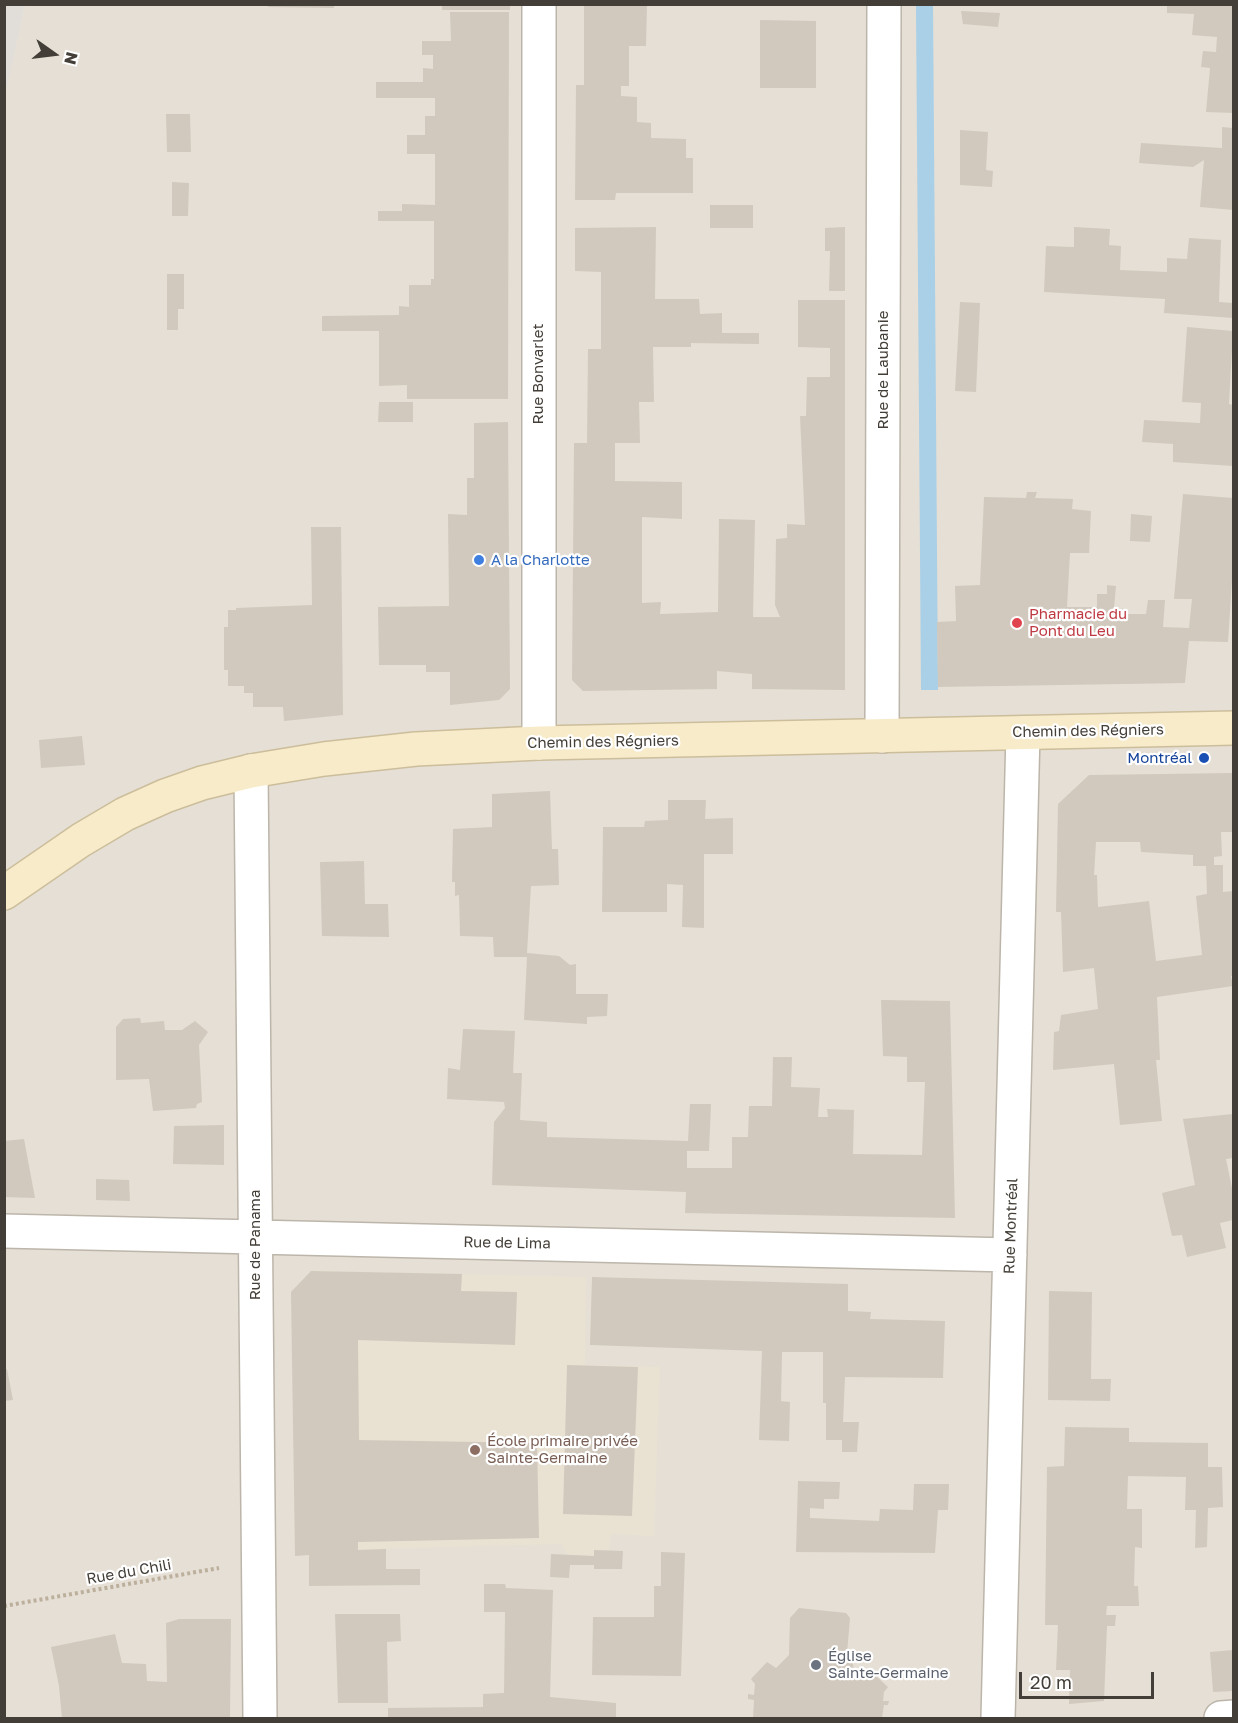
<!DOCTYPE html>
<html>
<head>
<meta charset="utf-8">
<style>
  body { margin:0 }
  #map { position:relative; width:1238px; height:1723px; overflow:hidden; background:#f1eee7; font-family:"Golos Text",sans-serif }
  canvas { display:block }
  .frame { position:absolute; inset:0; border:6px solid #433e37; pointer-events:none }
  .north { position:absolute; left:24px; top:24px; width:60px; height:60px; -webkit-text-stroke:4px #fff; paint-order:stroke; rotate:104deg; font-size:16px; font-weight:700; line-height:24px; text-align:center; color:#433e37 }
  .north::after { content:''; display:block; margin:auto; width:21px; height:27px; background:#433e37; clip-path:polygon(50% 0,100% 100%,50% 72%,0 100%) }
  .scale { position:absolute; left:1019px; top:1672px; width:135px; height:27px; box-sizing:border-box; border:3px solid #433e37; border-top:0; padding-left:8px; font-size:18px; line-height:21px; white-space:nowrap; color:#433e37; -webkit-text-stroke:4px #fff; paint-order:stroke }
</style>
</head>
<body>
<div id="map">
<canvas width="1238" height="1723"></canvas>
<div class="frame"></div>
<div class="north">N</div>
<div class="scale">20 m</div>
</div>
<script>
const c = document.querySelector('canvas').getContext('2d');
c.lineJoin = 'round';
function fillPath(path, color) { c.fillStyle = color; c.fill(path, 'evenodd'); }
const toPath = rows => new Path2D(rows.map(r => 'M' + r).join(''));
function trace(path, color, width, dash) { c.strokeStyle = color; c.lineWidth = width; c.lineCap = dash ? 'butt' : 'round'; c.setLineDash(dash || []); c.stroke(path); }
function drawText(font, color, halo, rows, align = 'center') {
  c.font = font + ' "Golos Text",sans-serif'; c.lineWidth = 4.5; c.setLineDash([]); c.textBaseline = 'middle'; c.strokeStyle = halo; c.fillStyle = color; for (const [text, x, y, turn = 0] of rows) {
    c.save(); c.translate(x, y); c.rotate((+turn || 0) * Math.PI / 180); c.textAlign = isNaN(turn) ? turn : align; if (halo) c.strokeText(text, 0, 0); c.fillText(text, 0, 0); c.restore();
  }
}
fillPath(toPath([
  [25,5,1233,5,1233,1718,5,1718,4,95]
]), '#e5dfd5');
fillPath(toPath([
  [5,4,25,5,5,95,4,5]
]), '#e1ddd8');
fillPath(toPath([
  [311,1271,586,1277,585,1365,660,1367,654,1536,611,1534,609,1550,594,1550,594,1556,568,1555,561,1544,296,1551]
]), '#e9e2d2');
fillPath(toPath([
  [916,5,933,5,938,690,921,690]
]), '#a9d0e7');
fillPath(toPath([
  [268,4,334,4,334,8,268,7],
  [442,4,510,4,510,10,442,10],
  [584,4,647,4,646,46,629,46,629,86,621,86,621,96,637,97,637,122,651,123,651,138,686,139,686,158,693,158,693,193,616,193,615,200,575,200,576,85,584,85],
  [1167,4,1233,4,1233,113,1206,112,1210,68,1201,67,1203,51,1216,52,1217,37,1192,35,1194,14,1167,13],
  [961,11,1000,13,998,27,963,24],
  [450,12,509,12,508,399,407,399,407,385,379,386,379,331,322,331,322,316,399,315,399,306,409,307,409,285,431,285,431,279,434,279,434,221,378,221,378,211,402,211,402,204,435,205,435,154,407,154,407,135,425,135,425,116,435,116,435,98,376,98,376,82,423,82,423,68,433,69,433,55,422,55,422,41,451,41],
  [760,20,816,21,816,88,760,88],
  [166,114,190,114,191,152,167,152],
  [1222,127,1233,128,1233,210,1200,207,1204,160,1193,167,1139,163,1141,143,1222,148],
  [960,130,988,132,986,170,993,171,992,187,960,185],
  [172,182,189,183,188,216,172,216],
  [710,205,753,205,753,228,710,228],
  [656,227,655,299,699,299,700,314,722,313,722,333,759,333,759,344,691,343,691,347,653,347,654,402,639,402,640,443,615,443,615,481,682,482,682,519,642,517,642,603,661,602,660,614,718,612,719,519,755,520,753,617,780,617,775,605,776,539,787,538,787,524,805,525,800,416,806,416,807,377,830,377,830,348,798,347,798,300,845,300,845,690,752,689,752,674,717,671,717,689,583,691,572,680,574,443,587,443,588,349,601,349,601,272,575,271,575,228],
  [845,227,845,291,829,291,830,251,825,251,825,228],
  [1074,227,1110,229,1109,245,1121,246,1120,270,1167,272,1167,258,1187,259,1189,238,1221,240,1219,302,1233,303,1233,318,1164,313,1165,299,1044,292,1046,246,1074,247],
  [167,274,184,274,184,309,178,309,178,330,167,330],
  [960,302,980,303,976,392,955,391],
  [1187,327,1233,331,1229,404,1233,405,1233,466,1173,462,1173,444,1142,442,1144,420,1200,423,1201,403,1182,402],
  [379,402,413,402,413,422,378,422],
  [508,422,510,689,499,700,450,705,450,672,426,672,426,665,379,665,378,607,449,606,448,514,467,515,467,478,474,478,474,423],
  [1027,492,1037,492,1035,498,1073,499,1072,509,1091,511,1089,553,1070,553,1067,607,1097,607,1097,594,1107,594,1107,585,1116,586,1114,608,1125,609,1125,614,1146,614,1148,600,1165,600,1163,627,1189,628,1192,599,1174,599,1183,494,1233,498,1233,564,1228,642,1189,641,1185,683,938,687,937,622,956,621,955,586,980,585,984,497,1026,498],
  [1131,514,1152,516,1150,542,1130,541],
  [311,527,341,527,343,715,284,721,283,707,253,707,253,693,244,693,244,686,228,686,228,670,224,670,224,627,228,627,228,610,236,610,236,608,312,605],
  [82,736,85,765,41,768,39,740],
  [1233,773,1233,832,1221,832,1222,856,1214,857,1214,865,1223,865,1223,892,1233,891,1233,976,1231,976,1233,986,1157,997,1160,1060,1156,1060,1162,1121,1120,1125,1114,1064,1053,1070,1054,1032,1059,1031,1061,1015,1098,1009,1094,968,1063,972,1061,912,1056,912,1058,804,1089,775],
  [1096,842,1140,842,1141,852,1193,855,1193,866,1206,866,1207,894,1196,896,1202,955,1156,961,1149,901,1098,907,1097,875,1094,875],
  [550,791,552,849,558,849,559,885,531,886,527,953,559,956,570,965,576,964,576,994,608,994,607,1016,587,1017,587,1024,524,1020,527,957,494,957,493,937,460,936,459,895,455,896,455,882,452,882,453,829,492,827,492,794],
  [668,800,706,800,705,819,733,818,733,854,704,854,704,928,682,927,683,885,667,884,667,912,602,912,603,827,644,827,645,821,668,820],
  [364,861,365,904,388,904,389,937,322,936,320,862],
  [881,1000,950,1001,955,1218,685,1213,686,1192,492,1185,494,1122,505,1108,504,1102,447,1099,448,1068,460,1070,463,1029,515,1031,513,1073,522,1073,520,1120,547,1122,547,1137,688,1141,690,1104,711,1104,709,1151,687,1151,687,1168,732,1168,732,1137,748,1137,749,1106,772,1106,773,1057,792,1057,791,1087,820,1088,818,1117,828,1117,827,1109,854,1110,853,1154,922,1155,925,1082,907,1082,907,1057,883,1056],
  [140,1018,141,1023,164,1021,165,1030,182,1030,195,1021,208,1032,199,1045,202,1102,197,1104,196,1108,153,1111,149,1079,116,1080,116,1027,123,1019],
  [1233,1114,1233,1158,1226,1159,1233,1193,1233,1220,1220,1223,1226,1248,1187,1257,1182,1235,1172,1236,1162,1193,1195,1185,1183,1119],
  [224,1125,224,1165,173,1164,174,1126],
  [24,1139,35,1198,4,1197,4,1141],
  [96,1179,129,1180,130,1201,96,1200],
  [311,1271,462,1274,461,1291,517,1292,515,1345,358,1340,359,1440,537,1443,539,1538,358,1542,358,1550,386,1549,386,1569,420,1569,420,1585,309,1586,309,1555,295,1556,291,1292],
  [592,1277,848,1284,848,1311,871,1312,870,1319,945,1321,943,1378,845,1377,843,1422,859,1422,857,1452,842,1452,842,1440,826,1440,826,1403,823,1403,823,1352,782,1352,781,1401,790,1402,789,1441,759,1440,762,1351,590,1345],
  [1049,1291,1092,1292,1091,1379,1111,1379,1110,1401,1048,1400],
  [567,1365,638,1367,632,1516,563,1514],
  [7,1369,13,1400,4,1401,4,1370],
  [1065,1427,1129,1428,1129,1442,1208,1443,1208,1467,1222,1467,1223,1507,1208,1508,1207,1547,1195,1548,1196,1510,1185,1510,1186,1477,1128,1476,1127,1509,1142,1509,1142,1548,1135,1547,1134,1586,1138,1586,1139,1606,1107,1606,1106,1615,1116,1615,1115,1626,1107,1626,1104,1701,1069,1704,1070,1670,1056,1670,1058,1625,1045,1625,1047,1467,1064,1466],
  [798,1481,840,1482,839,1499,824,1499,824,1509,810,1508,810,1518,879,1521,880,1509,913,1510,914,1484,949,1484,948,1510,938,1510,935,1553,796,1552],
  [594,1550,623,1551,622,1569,594,1569,594,1565,570,1565,569,1578,550,1577,551,1554,594,1556],
  [661,1552,685,1553,681,1676,592,1675,593,1617,654,1617,654,1586,661,1586],
  [484,1584,505,1584,506,1588,553,1590,550,1697,616,1703,616,1718,388,1718,388,1708,483,1707,483,1694,504,1693,505,1612,484,1612],
  [799,1608,846,1613,850,1618,847,1654,852,1656,854,1672,860,1673,867,1668,888,1687,884,1692,883,1701,889,1701,888,1705,884,1705,882,1718,753,1718,754,1700,748,1699,748,1694,754,1695,755,1684,751,1679,767,1662,776,1668,789,1655,790,1618],
  [335,1614,400,1614,401,1641,387,1642,388,1703,338,1703],
  [179,1619,231,1619,230,1718,62,1718,59,1686,51,1647,115,1634,122,1663,146,1664,147,1681,167,1682,166,1623],
  [1233,1650,1233,1691,1213,1692,1210,1652]
]), '#d1c9bd');
const street = toPath([
  [882,736,884,4],
  [539,743,539,4],
  [251,771,260,1718],
  [4,1231,1010,1255],
  [998,1718,1023,733],
  [1221,1718,1234,1717]
]);
const secondary = toPath([
  [4,893,81,840,125,814,165,796,202,783,251,771,324,759,416,749,539,743,1234,728]
]);
trace(street, '#bcb5aa', 36);
trace(secondary, '#ccbe9b', 36);
trace(toPath([
  [4,1606,219,1568]
]), '#bcb09d', 4, [3, 3]);
trace(street, '#fff', 33);
trace(secondary, '#f8ebca', 33);
for (const [x, y, r, color] of [
  [479,560,6,"#3f7fe0"],
  [1017,623,6,"#e0444e"],
  [1204,758,6,"#1a4fb4"],
  [475,1450,6,"#8d6e63"],
  [816,1665,6,"#6b7280"]
]) { const dot = new Path2D(); dot.arc(x, y, r, 0, 2 * Math.PI); c.fillStyle = color; c.fill(dot); trace(dot, '#fff', 2); }
drawText('15px', '#433e37', '#fff', [
  ["Rue de Laubanie",883,370,-90],
  ["Rue Bonvarlet",538,374,-90],
  ["Chemin des Régniers",1088,731,-1],
  ["Chemin des Régniers",603,742,-1],
  ["Rue Montréal",1011,1226,-88],
  ["Rue de Lima",507,1243,1],
  ["Rue de Panama",255,1245,-90],
  ["Rue du Chili",129,1572,-10]
]);
drawText('15px', '#366cbe', '#fff', [
  ["A la Charlotte",491,560]
], 'left');
drawText('15px', '#be3a42', '#fff', [
  ["Pharmacie du",1029,614],
  ["Pont du Leu",1029,631]
], 'left');
drawText('15px', '#164399', '#fff', [
  ["Montréal",1192,758]
], 'right');
drawText('15px', '#785e54', '#fff', [
  ["École primaire privée",487,1441],
  ["Sainte-Germaine",487,1458]
], 'left');
drawText('15px', '#5b616d', '#fff', [
  ["Église",828,1656],
  ["Sainte-Germaine",828,1673]
], 'left');
</script>
</body>
</html>
